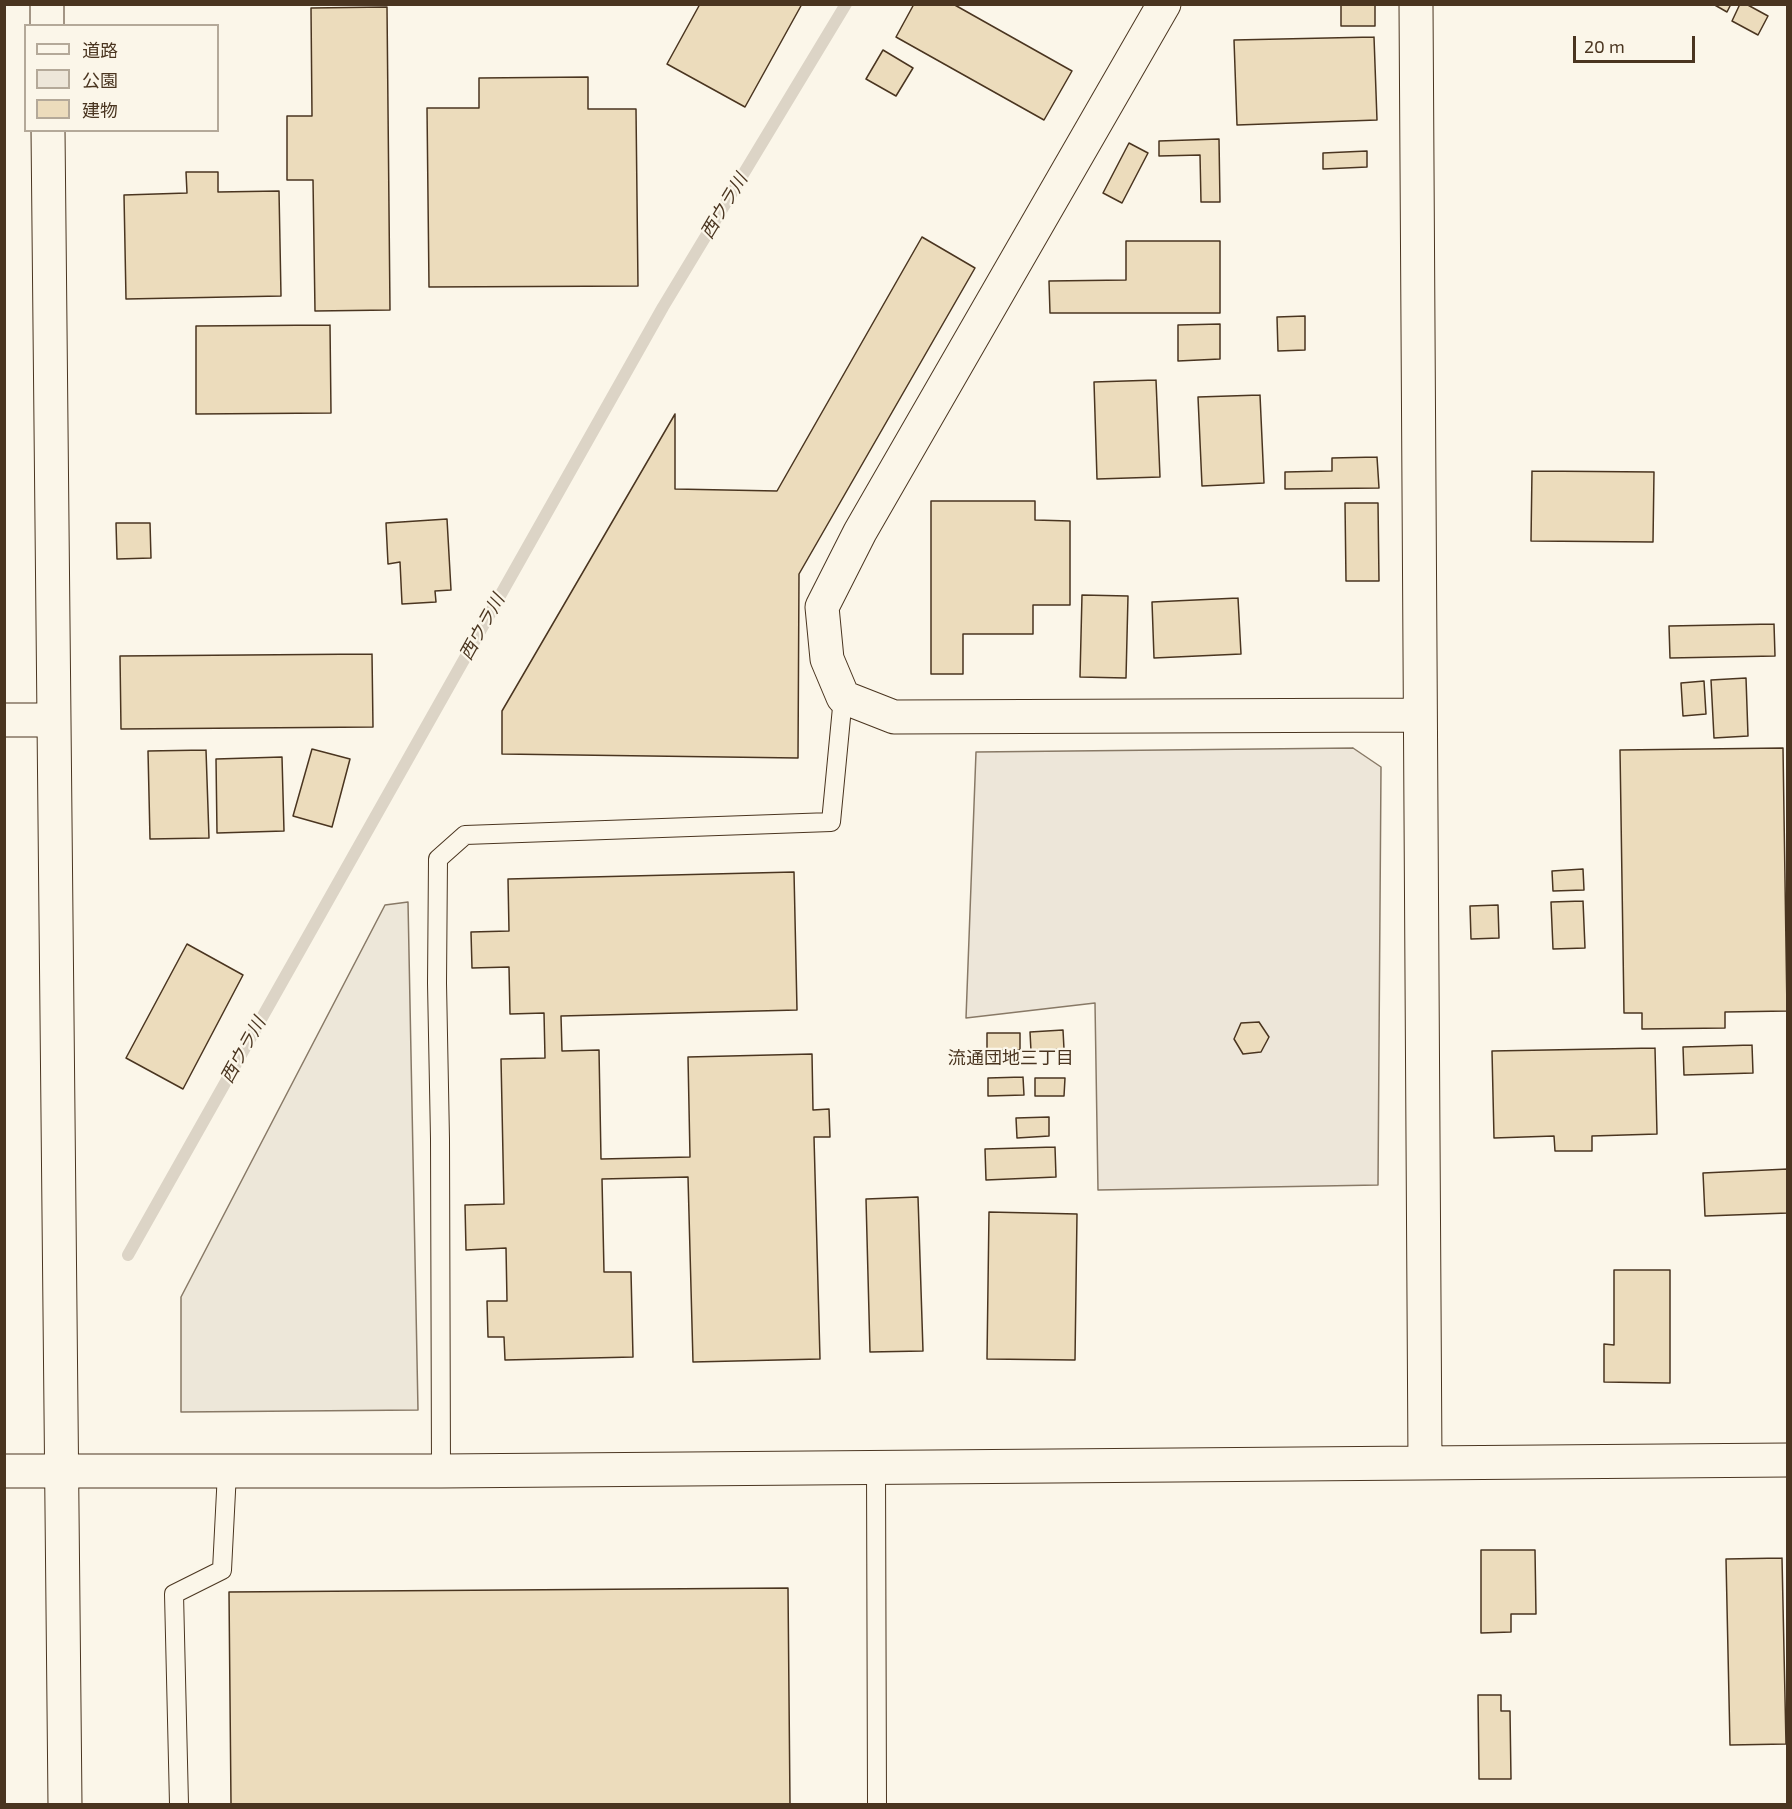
<!DOCTYPE html>
<html>
<head>
<meta charset="utf-8">
<style>
  body { margin:0 }
  #map { position:relative; width:1792px; height:1809px; overflow:hidden; background:#fbf6e9; font-family:"Exo 2","Noto Sans JP",sans-serif }
  canvas { display:block }
  .frame { position:absolute; inset:0; border:6px solid #4a3520; pointer-events:none }
  .legend { position:absolute; left:24px; top:24px; width:195px; height:108px; box-sizing:border-box; background:#fbf6e9; border:2px solid #b4a999; margin:0; padding:8px 10px; list-style:none; font-size:18px; color:#4a3520 }
  .legend li { display:flex; align-items:center; gap:12px; height:30px }
  .legend b { width:30px; border:2px solid #b4a999 }
  .scale { position:absolute; left:1573px; top:36px; width:122px; height:27px; box-sizing:border-box; border:3px solid #4a3520; border-top:0; padding-left:8px; font-size:18px; line-height:21px; white-space:nowrap; color:#4a3520; -webkit-text-stroke:4px #fbf6e9; paint-order:stroke }
</style>
</head>
<body>
<div id="map">
<canvas width="1792" height="1809"></canvas>
<div class="frame"></div>
<ul class="legend">
<li><b style="height:8px;background:#fbf6e9"></b>道路</li>
<li><b style="height:16px;background:#ede6d9"></b>公園</li>
<li><b style="height:16px;background:#ecdcbc"></b>建物</li>
</ul>
<div class="scale">20 m</div>
</div>
<script>
const c = document.querySelector('canvas').getContext('2d');
c.lineJoin = 'round';
function fillPath(path, color) { c.fillStyle = color; c.fill(path, 'evenodd'); }
const toPath = rows => new Path2D(rows.map(r => 'M' + r).join(''));
function trace(path, color, width, dash) { c.strokeStyle = color; c.lineWidth = width; c.lineCap = dash ? 'butt' : 'round'; c.setLineDash(dash || []); c.stroke(path); }
function drawText(font, color, halo, rows, align = 'center') {
  c.font = font + ' "Exo 2","Noto Sans JP",sans-serif'; c.lineWidth = 4.5; c.setLineDash([]); c.textBaseline = 'middle'; c.strokeStyle = halo; c.fillStyle = color; for (const [text, x, y, turn = 0] of rows) {
    c.save(); c.translate(x, y); c.rotate((+turn || 0) * Math.PI / 180); c.textAlign = isNaN(turn) ? turn : align; if (halo) c.strokeText(text, 0, 0); c.fillText(text, 0, 0); c.restore();
  }
}
const green = toPath([
  [1353,748,1381,767,1378,1185,1098,1190,1095,1003,966,1018,976,752,1353,748]
]);
fillPath(green, '#ede6d9');
trace(green, '#887966', 1.5);
const parking = toPath([
  [408,902,418,1410,181,1412,181,1297,385,905,408,902]
]);
fillPath(parking, '#ede7d9');
trace(parking, '#887966', 1.5);
trace(toPath([
  [128,1255,663,307,846,4]
]), '#dcd4c6', 12);
const building = toPath([
  [700,4,802,4,745,107,667,64,700,4],
  [914,4,953,4,1072,71,1044,120,896,37,914,4],
  [1341,4,1375,4,1375,26,1341,26,1341,4],
  [1713,4,1731,4,1727,12,1713,4],
  [1740,4,1746,4,1768,16,1758,35,1732,21,1740,4],
  [387,7,390,310,315,311,313,180,287,180,287,116,312,116,311,8,387,7],
  [1374,37,1377,120,1237,125,1234,40,1374,37],
  [883,50,913,68,896,96,866,79,883,50],
  [588,77,588,109,636,109,638,286,429,287,427,108,479,108,479,78,588,77],
  [1219,139,1220,202,1201,202,1200,155,1159,156,1159,141,1219,139],
  [1129,143,1148,153,1122,203,1103,193,1129,143],
  [1367,151,1367,167,1323,169,1323,153,1367,151],
  [186,172,218,172,218,192,279,191,281,296,126,299,124,195,187,193,186,172],
  [922,237,975,268,799,574,798,758,502,754,502,711,675,414,675,489,777,491,922,237],
  [1126,241,1220,241,1220,313,1050,313,1049,281,1126,280,1126,241],
  [1305,316,1305,350,1278,351,1277,317,1305,316],
  [1220,324,1220,359,1178,361,1178,325,1220,324],
  [330,325,331,413,196,414,196,326,330,325],
  [1156,380,1160,477,1097,479,1094,382,1156,380],
  [1260,395,1264,483,1202,486,1198,397,1260,395],
  [1377,457,1379,488,1285,489,1285,472,1332,471,1332,458,1377,457],
  [1532,471,1654,472,1653,542,1531,541,1532,471],
  [931,501,1035,501,1035,520,1070,521,1070,605,1033,605,1033,634,963,634,963,674,931,674,931,501],
  [1345,503,1378,503,1379,581,1346,581,1345,503],
  [447,519,451,590,435,591,436,602,402,604,400,562,388,564,386,523,447,519],
  [116,523,150,523,151,558,117,559,116,523],
  [1082,595,1128,596,1126,678,1080,677,1082,595],
  [1238,598,1241,654,1154,658,1152,602,1238,598],
  [1774,624,1775,656,1670,658,1669,626,1774,624],
  [372,654,373,727,121,729,120,656,372,654],
  [1746,678,1748,736,1714,738,1711,680,1746,678],
  [1704,681,1706,714,1683,716,1681,683,1704,681],
  [1783,748,1787,1011,1725,1012,1725,1028,1642,1029,1642,1013,1624,1013,1620,750,1783,748],
  [312,749,350,759,332,827,293,816,312,749],
  [206,750,209,838,150,839,148,751,206,750],
  [282,757,284,831,217,833,216,759,282,757],
  [1583,869,1584,890,1553,891,1552,871,1583,869],
  [794,872,797,1010,561,1016,562,1051,599,1050,601,1159,690,1157,688,1057,812,1054,813,1110,829,1109,830,1137,814,1137,820,1359,693,1362,688,1177,602,1179,604,1272,631,1272,633,1357,505,1360,504,1337,488,1337,487,1301,507,1301,506,1248,466,1250,465,1205,504,1204,501,1059,545,1058,544,1013,510,1014,509,967,472,968,471,932,509,931,508,879,794,872],
  [1583,901,1585,948,1553,949,1551,902,1583,901],
  [1498,905,1499,938,1471,939,1470,906,1498,905],
  [187,944,243,975,183,1089,126,1058,187,944],
  [1259,1022,1269,1037,1261,1052,1243,1054,1234,1039,1241,1023,1259,1022],
  [1063,1030,1064,1049,1031,1051,1030,1032,1063,1030],
  [987,1033,1020,1033,1020,1050,987,1050,987,1033],
  [1752,1045,1753,1073,1684,1075,1683,1047,1752,1045],
  [1655,1048,1657,1134,1592,1136,1592,1151,1555,1151,1554,1136,1494,1138,1492,1051,1655,1048],
  [1023,1077,1024,1095,988,1096,988,1078,1023,1077],
  [1035,1078,1065,1078,1064,1096,1035,1096,1035,1078],
  [1049,1117,1049,1136,1017,1138,1016,1118,1049,1117],
  [1055,1147,1056,1177,986,1180,985,1149,1055,1147],
  [1788,1169,1788,1213,1705,1216,1703,1173,1788,1169],
  [918,1197,923,1351,870,1352,866,1199,918,1197],
  [989,1212,1077,1214,1075,1360,987,1359,989,1212],
  [1614,1270,1670,1270,1670,1383,1604,1382,1604,1344,1614,1345,1614,1270],
  [1481,1550,1535,1550,1536,1614,1511,1614,1511,1632,1481,1633,1481,1550],
  [1782,1558,1786,1744,1730,1745,1726,1559,1782,1558],
  [788,1588,790,1804,231,1804,229,1592,788,1588],
  [1478,1695,1501,1695,1501,1711,1510,1711,1511,1779,1479,1779,1478,1695]
]);
fillPath(building, '#ecdcbc');
trace(building, '#4a3520', 1.5);
const lane = toPath([
  [876,1467,877,1804],
  [441,1471,440,1139,437,983,438,859,465,835,831,822,843,697],
  [179,1804,174,1594,222,1570,227,1472]
]);
const street = toPath([
  [1164,4,860,532,822,607,827,659,843,697,894,717,1419,715],
  [1416,4,1425,1462],
  [4,720,53,720],
  [4,1471,441,1471,1788,1460]
]);
const secondary = toPath([
  [47,4,47,26],
  [48,130,65,1804]
]);
trace(lane, '#4a3520', 20);
trace(street, '#4a3520', 35);
trace(secondary, '#4a3520', 35);
trace(lane, '#fbf6e9', 18);
trace(street, '#fbf6e9', 33);
trace(secondary, '#fbf6e9', 33);
drawText('italic 18px', '#4a3520', '#fbf6e9', [
  ["西ウラ川",724,206,-59],
  ["西ウラ川",482,627,-61],
  ["西ウラ川",243,1050,-61]
]);
drawText('18px', '#4a3520', '#fbf6e9', [
  ["流通団地三丁目",1011,1058]
]);
</script>
</body>
</html>
